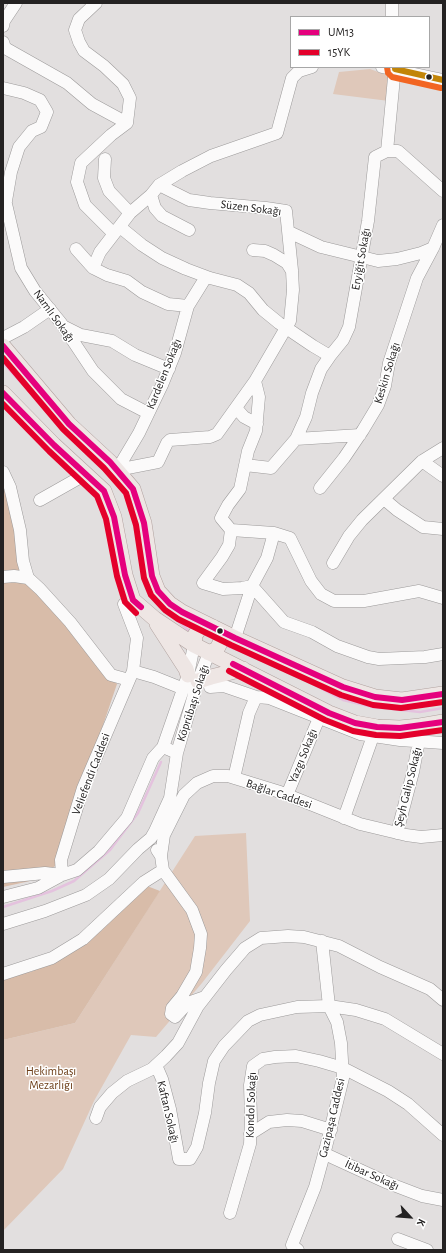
<!DOCTYPE html>
<html>
<head>
<meta charset="utf-8">
<style>
  body { margin:0 }
  #map { position:relative; width:446px; height:1253px; overflow:hidden; background:#e2dfdf; font-family:"Alegreya Sans",sans-serif }
  canvas { display:block }
  .frame { position:absolute; inset:0; border:4px solid #242222; pointer-events:none }
  .legend { position:absolute; left:290px; top:16px; width:140px; height:52px; box-sizing:border-box; background:#fff; border:1px solid #a7a7a7; margin:0; padding:5px 7px; list-style:none; font-size:12px; color:#242222 }
  .legend li { display:flex; align-items:center; gap:8px; height:20px }
  .legend b { width:20px; border:1px solid #a7a7a7 }
  .north { position:absolute; left:390px; top:1197px; width:40px; height:40px; -webkit-text-stroke:3px #fff; paint-order:stroke; rotate:116deg; font-size:11px; font-weight:700; line-height:16px; text-align:center; color:#242222 }
  .north::after { content:''; display:block; margin:auto; width:14px; height:18px; background:#242222; clip-path:polygon(50% 0,100% 100%,50% 72%,0 100%) }
</style>
</head>
<body>
<div id="map">
<canvas width="446" height="1253"></canvas>
<div class="frame"></div>
<ul class="legend">
<li><b style="height:5px;background:#e5007d"></b>UM13</li>
<li><b style="height:5px;background:#e4002b"></b>15YK</li>
</ul>
<div class="north">K</div>
</div>
<script>
const c = document.querySelector('canvas').getContext('2d');
c.lineJoin = 'round';
function fillPath(path, color) { c.fillStyle = color; c.fill(path, 'evenodd'); }
const toPath = rows => new Path2D(rows.map(r => 'M' + r).join(''));
function trace(path, color, width, dash) { c.strokeStyle = color; c.lineWidth = width; c.lineCap = dash ? 'butt' : 'round'; c.setLineDash(dash || []); c.stroke(path); }
function drawText(font, color, halo, rows, align = 'center') {
  c.font = font + ' "Alegreya Sans",sans-serif'; c.lineWidth = 3; c.setLineDash([]); c.textBaseline = 'middle'; c.strokeStyle = halo; c.fillStyle = color; for (const [text, x, y, turn = 0] of rows) {
    c.save(); c.translate(x, y); c.rotate((+turn || 0) * Math.PI / 180); c.textAlign = isNaN(turn) ? turn : align; if (halo) c.strokeText(text, 0, 0); c.fillText(text, 0, 0); c.restore();
  }
}
fillPath(toPath([
  [370,69,392,77,389,101,333,94,339,72],
  [246,833,250,921,202,983,156,1037,131,1035,94,1101,63,1169,3,1231,3,1040,75,1023,195,836]
]), '#dfc8ba');
fillPath(toPath([
  [3,474,13,487,19,566,117,684,55,866,39,879,3,887],
  [147,886,160,891,75,1023,3,1040,3,973,31,972,101,931]
]), '#d8bca9');
trace(toPath([
  [3,363,78,445,118,482],
  [160,604,163,608,188,630],
  [225,645,282,668,343,700,373,707,420,712,443,708],
  [3,907,52,891,74,881,110,850,138,813,161,762]
]), '#e4c2de', 2.5);
const minor = toPath([
  [96,3,79,19,75,30,79,42,84,51,104,66,123,84,130,98,127,123,111,135,81,163,77,182,85,205,114,234],
  [392,3,392,17],
  [3,26,4,21,16,3],
  [3,42,5,48,67,83,92,104,127,123],
  [382,67,443,80],
  [3,88,24,93,40,100,47,112,41,127,32,131,19,147,11,172,6,201],
  [387,151,395,67],
  [105,159,104,178,109,191,130,213],
  [159,185,189,200,210,203,266,208,286,211,292,270],
  [3,191,21,268,35,291,61,323,93,371,121,399,148,413],
  [151,195,155,208,162,216,189,230],
  [120,227,142,245,162,258,186,269,210,278,237,285,249,293,263,310,279,323,313,346,330,356,321,369,312,393,306,417,296,439,271,468,245,465],
  [289,232,321,247,378,261,397,259,421,253,433,248,443,225],
  [76,249,93,268,107,275,127,281,142,292,168,304,188,306],
  [253,250,265,251,274,255,287,263,292,271,293,290,290,321,255,381,259,397,256,431,248,451,240,489,228,505,221,518,231,530,274,533,290,538,311,581,321,594,334,601,364,601,419,591,443,598],
  [93,268,100,252,130,213,151,195,159,185,182,171,211,156,277,133,292,78,299,71,312,67],
  [63,326,81,335,112,341,135,355,169,369],
  [3,338,24,327,50,309],
  [330,356,343,340,349,327,368,221,375,157,387,151,398,151,443,191],
  [236,408,244,417,257,424],
  [296,439,360,435],
  [422,461,443,476],
  [117,470,139,433,162,385,175,353,188,306,206,277],
  [117,470,158,462,167,443,170,440,210,437,217,434,255,381],
  [3,472,10,487,20,530,23,561,28,578,40,589,70,622,111,675,129,680],
  [320,488,344,458,363,430,378,405,385,386,389,363,417,278,433,248],
  [384,499,397,510,423,527,443,529],
  [40,500,86,474],
  [231,530,229,545,222,557,203,583,223,589,242,588,252,586],
  [333,563,349,536,362,520,422,461,443,448],
  [3,577,14,576,28,578],
  [252,586,284,622,312,632,337,646,368,657,379,659,425,657,443,654],
  [124,604,137,638,133,671],
  [235,638,252,586,267,558,274,533],
  [210,687,224,686,256,697],
  [163,747,188,675,194,645],
  [234,778,249,713,256,697,269,698,360,734,400,740,443,743],
  [287,795,319,718],
  [344,818,373,736],
  [397,833,413,772,419,741],
  [157,850,161,856,163,870,192,910,201,934,200,948,196,972,182,996,172,1008,171,1014,175,1017,188,1003,205,997],
  [161,856,164,835,184,795,197,783,213,776,228,776,280,792,360,824,406,835,421,837,443,835],
  [3,877,45,873,62,875,61,860,83,788,133,671,154,677,184,689],
  [3,897,38,888,62,875,77,870,99,851,127,818,153,758,163,747,177,753],
  [3,924,45,911,86,895,109,879,138,849,151,838,155,831,170,798,177,753,198,681,209,653],
  [3,974,52,958,83,939,144,882,163,870],
  [156,1065,162,1079,170,1109,179,1159,190,1159,197,1147,205,1113,209,1083,214,1061,224,1046,248,1021,260,1015,297,1007,329,1006,356,1010,385,1019,443,1054],
  [96,1118,100,1107,112,1093,127,1081,152,1069,166,1056,178,1043,198,1006,226,970,245,948,261,938,288,936,304,937,339,946,380,967,430,989,443,1000],
  [250,1134,269,1122,287,1120,302,1121,331,1130],
  [325,1154,388,1183,422,1196,443,1200],
  [230,1213,250,1144,251,1119,250,1085,253,1066,263,1059,275,1057,296,1056,319,1061,343,1068,388,1091,408,1104,443,1135],
  [398,1239,427,1250],
  [298,1250,292,1245,315,1187,326,1147,343,1078,341,1043,337,1022,329,1006,322,941]
]);
const major = toPath([
  [3,346,69,424,110,462,133,489,144,523,152,576,158,591,170,604,182,612,235,638,343,687,375,697,402,700,443,694],
  [3,393,54,445,104,491,114,517,125,575,133,600,155,619,194,645,329,713,355,723,377,727,400,728,420,726,443,722],
  [157,624,186,669,188,675],
  [194,645,195,635,200,628,209,626,213,627,220,633,221,641,217,649,209,653],
  [198,681,211,677,243,669]
]);
trace(minor, '#9c9a9a', 13);
trace(major, '#b1a29f', 16);
trace(minor, '#fbfafa', 12);
trace(major, '#eee6e4', 15);
trace(toPath([
  [3,346,69,424,110,462,133,489,144,523,152,576,158,591,170,604,182,612,235,638,343,687,375,697,402,700,443,694],
  [3,393,54,445,104,491,114,517,125,575,133,600,141,607],
  [233,664,329,713,355,723,377,727,400,728,443,722]
]), '#e5007d', 6);
trace(toPath([
  [3,358,63,429,104,468,126,493,136,525,144,578,151,595,165,610,178,619,231,645,341,695,373,705,401,708,443,702],
  [3,404,49,451,97,496,106,519,117,576,125,602,136,613],
  [229,671,325,720,353,731,376,735,400,736,443,730]
]), '#e4002b', 6);
trace(toPath([
  [395,67,395,69,443,80]
]), '#c28508', 6);
trace(toPath([
  [387,67,388,73,392,77,441,88]
]), '#f26522', 6);
for (const [x, y, r, color] of [
  [429,77,3.5,"#242222"],
  [220,631,3.5,"#242222"]
]) { const dot = new Path2D(); dot.arc(x, y, r, 0, 2 * Math.PI); c.fillStyle = color; c.fill(dot); trace(dot, '#fff', 1.5); }
drawText('12px', '#242222', '#fff', [
  ["Süzen Sokağı",251,208,7],
  ["Eryiğit Sokağı",361,259,-80],
  ["Namlı Sokağı",54,316,54],
  ["Keskin Sokağı",387,373,-73],
  ["Kardelen Sokağı",164,374,-68],
  ["Köprübaşı Sokağı",193,703,-72],
  ["Yazgı Sokağı",303,756,-68],
  ["Veliefendi Caddesi",91,774,-69],
  ["Şeyh Galip Sokağı",408,787,-76],
  ["Bağlar Caddesi",279,794,19],
  ["Kondol Sokağı",251,1105,-88],
  ["Kaftan Sokağı",168,1112,77],
  ["Gazipaşa Caddesi",332,1118,-77],
  ["İtibar Sokağı",372,1175,24]
]);
drawText('12px', '#6b3c15', '#fff', [
  ["Hekimbaşı",51,1071],
  ["Mezarlığı",51,1085]
]);
</script>
</body>
</html>
